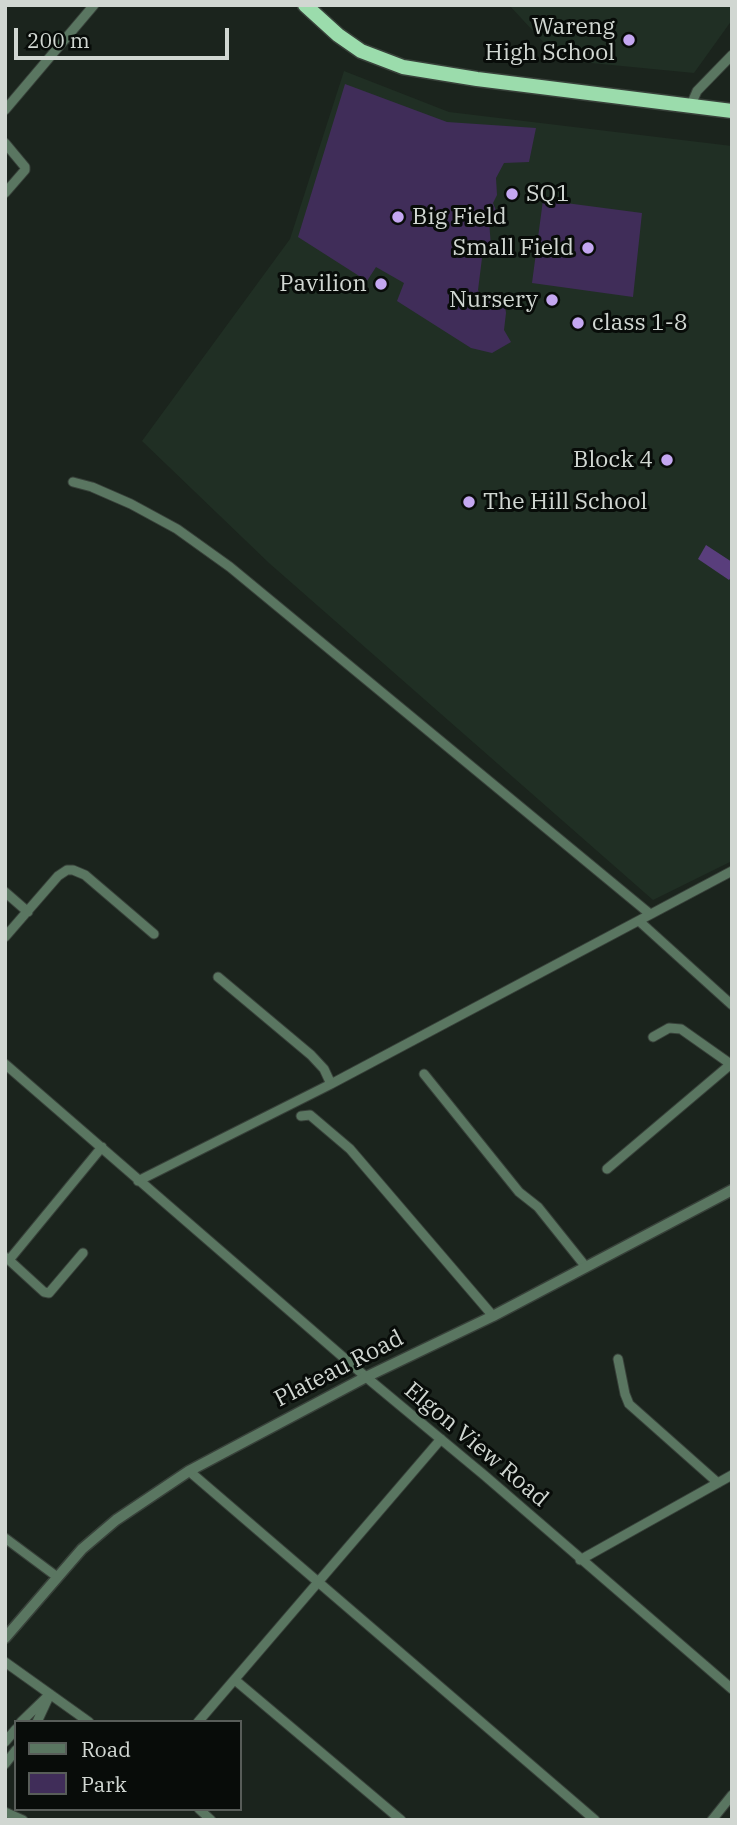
<!DOCTYPE html>
<html>
<head>
<meta charset="utf-8">
<style>
  body { margin:0 }
  #map { position:relative; width:737px; height:1825px; overflow:hidden; background:#1b241d; font-family:"IBM Plex Serif",serif }
  canvas { display:block }
  .frame { position:absolute; inset:0; border:7px solid #d1d7d2; pointer-events:none }
  .legend { position:absolute; left:14px; top:1720px; width:228px; height:91px; box-sizing:border-box; background:#080c09; border:2px solid #585d59; margin:0; padding:9px 12px; list-style:none; font-size:21px; color:#d1d7d2 }
  .legend li { display:flex; align-items:center; gap:14px; height:35px }
  .legend b { width:35px; border:2px solid #585d59 }
  .scale { position:absolute; left:14px; top:28px; width:215px; height:32px; box-sizing:border-box; border:4px solid #d1d7d2; border-top:0; padding-left:9px; font-size:21px; line-height:24px; white-space:nowrap; color:#d1d7d2; -webkit-text-stroke:5px #080c09; paint-order:stroke }
</style>
</head>
<body>
<div id="map">
<canvas width="737" height="1825"></canvas>
<div class="frame"></div>
<ul class="legend">
<li><b style="height:9px;background:#5a7661"></b>Road</li>
<li><b style="height:19px;background:#402d59"></b>Park</li>
</ul>
<div class="scale">200 m</div>
</div>
<script>
const c = document.querySelector('canvas').getContext('2d');
c.lineJoin = 'round';
function fillPath(path, color) { c.fillStyle = color; c.fill(path, 'evenodd'); }
const toPath = rows => new Path2D(rows.map(r => 'M' + r).join(''));
function trace(path, color, width, dash) { c.strokeStyle = color; c.lineWidth = width; c.lineCap = dash ? 'butt' : 'round'; c.setLineDash(dash || []); c.stroke(path); }
function drawText(font, color, halo, rows, align = 'center') {
  c.font = font + ' "IBM Plex Serif",serif'; c.lineWidth = 6; c.setLineDash([]); c.textBaseline = 'middle'; c.strokeStyle = halo; c.fillStyle = color; for (const [text, x, y, turn = 0] of rows) {
    c.save(); c.translate(x, y); c.rotate((+turn || 0) * Math.PI / 180); c.textAlign = isNaN(turn) ? turn : align; if (halo) c.strokeText(text, 0, 0); c.fillText(text, 0, 0); c.restore();
  }
}
fillPath(toPath([
  [509,5,732,5,732,20,694,73,560,60],
  [344,71,449,112,732,146,732,861,653,900,269,563,142,441,290,239]
]), '#202f24');
fillPath(toPath([
  [345,84,447,122,536,128,529,162,504,163,496,178,497,195,493,203,497,213,489,220,491,247,482,258,478,290,482,298,504,298,506,313,504,330,511,342,492,353,471,348,397,301,404,283,376,267,367,281,298,237],
  [543,200,642,213,633,297,532,283]
]), '#402d59');
fillPath(toPath([
  [706,545,732,562,732,576,729,580,698,559]
]), '#593e7c');
const minor = toPath([
  [690,107,697,91,732,55],
  [5,110,94,5],
  [5,143,25,167,25,170,5,193],
  [73,482,92,487,131,504,177,529,230,567,650,914],
  [5,892,28,912],
  [639,921,732,1005],
  [5,937,58,876,67,870,73,870,85,875,154,934],
  [218,977,311,1055,324,1069,331,1084],
  [653,1037,669,1028,681,1029,732,1065],
  [5,1064,366,1377,484,1475,732,1689],
  [424,1074,519,1192,538,1207,586,1267],
  [301,1116,310,1115,350,1149,493,1316],
  [607,1169,731,1064],
  [138,1181,331,1084,732,871],
  [5,1257,9,1260,102,1147],
  [9,1260,44,1292,49,1293,83,1253],
  [618,1359,625,1394,629,1404,718,1483],
  [189,1471,595,1820],
  [5,1538,56,1576],
  [580,1560,732,1475],
  [5,1662,89,1722],
  [235,1680,401,1820],
  [21,1722,50,1694,37,1722],
  [198,1722,441,1439],
  [5,1742,16,1729],
  [5,1764,16,1750],
  [199,1809,211,1820],
  [5,1812,23,1820],
  [712,1820,732,1795]
]);
const tertiary = toPath([
  [5,1638,82,1549,116,1520,189,1471,366,1377,493,1316,732,1190]
]);
const trunk = toPath([
  [305,5,338,35,361,51,403,67,477,79,732,111]
]);
trace(minor, '#38413a', 11);
trace(tertiary, '#38413a', 13);
trace(trunk, '#38413a', 17);
trace(minor, '#5a7661', 9);
trace(tertiary, '#5a7661', 10);
trace(trunk, '#9bdcac', 14);
for (const [x, y, r, color] of [
  [629,40,7,"#c4a7f1"],
  [512,194,7,"#c4a7f1"],
  [398,217,7,"#c4a7f1"],
  [588,248,7,"#c4a7f1"],
  [381,284,7,"#c4a7f1"],
  [552,300,7,"#c4a7f1"],
  [578,323,7,"#c4a7f1"],
  [667,460,7,"#c4a7f1"],
  [469,502,7,"#c4a7f1"]
]) { const dot = new Path2D(); dot.arc(x, y, r, 0, 2 * Math.PI); c.fillStyle = color; c.fill(dot); trace(dot, '#080c09', 2.5); }
drawText('23px', '#d1d7d2', '#080c09', [
  ["Wareng",615,27],
  ["High School",615,53],
  ["SQ1",526,194,"left"],
  ["Big Field",412,217,"left"],
  ["Small Field",574,248],
  ["Pavilion",367,284],
  ["Nursery",538,300],
  ["class 1-8",592,323,"left"],
  ["Block 4",653,460],
  ["The Hill School",483,502,"left"]
], 'right');
drawText('23px', '#d1d7d2', '#080c09', [
  ["Plateau Road",339,1369,-27],
  ["Elgon View Road",476,1445,40]
]);
</script>
</body>
</html>
